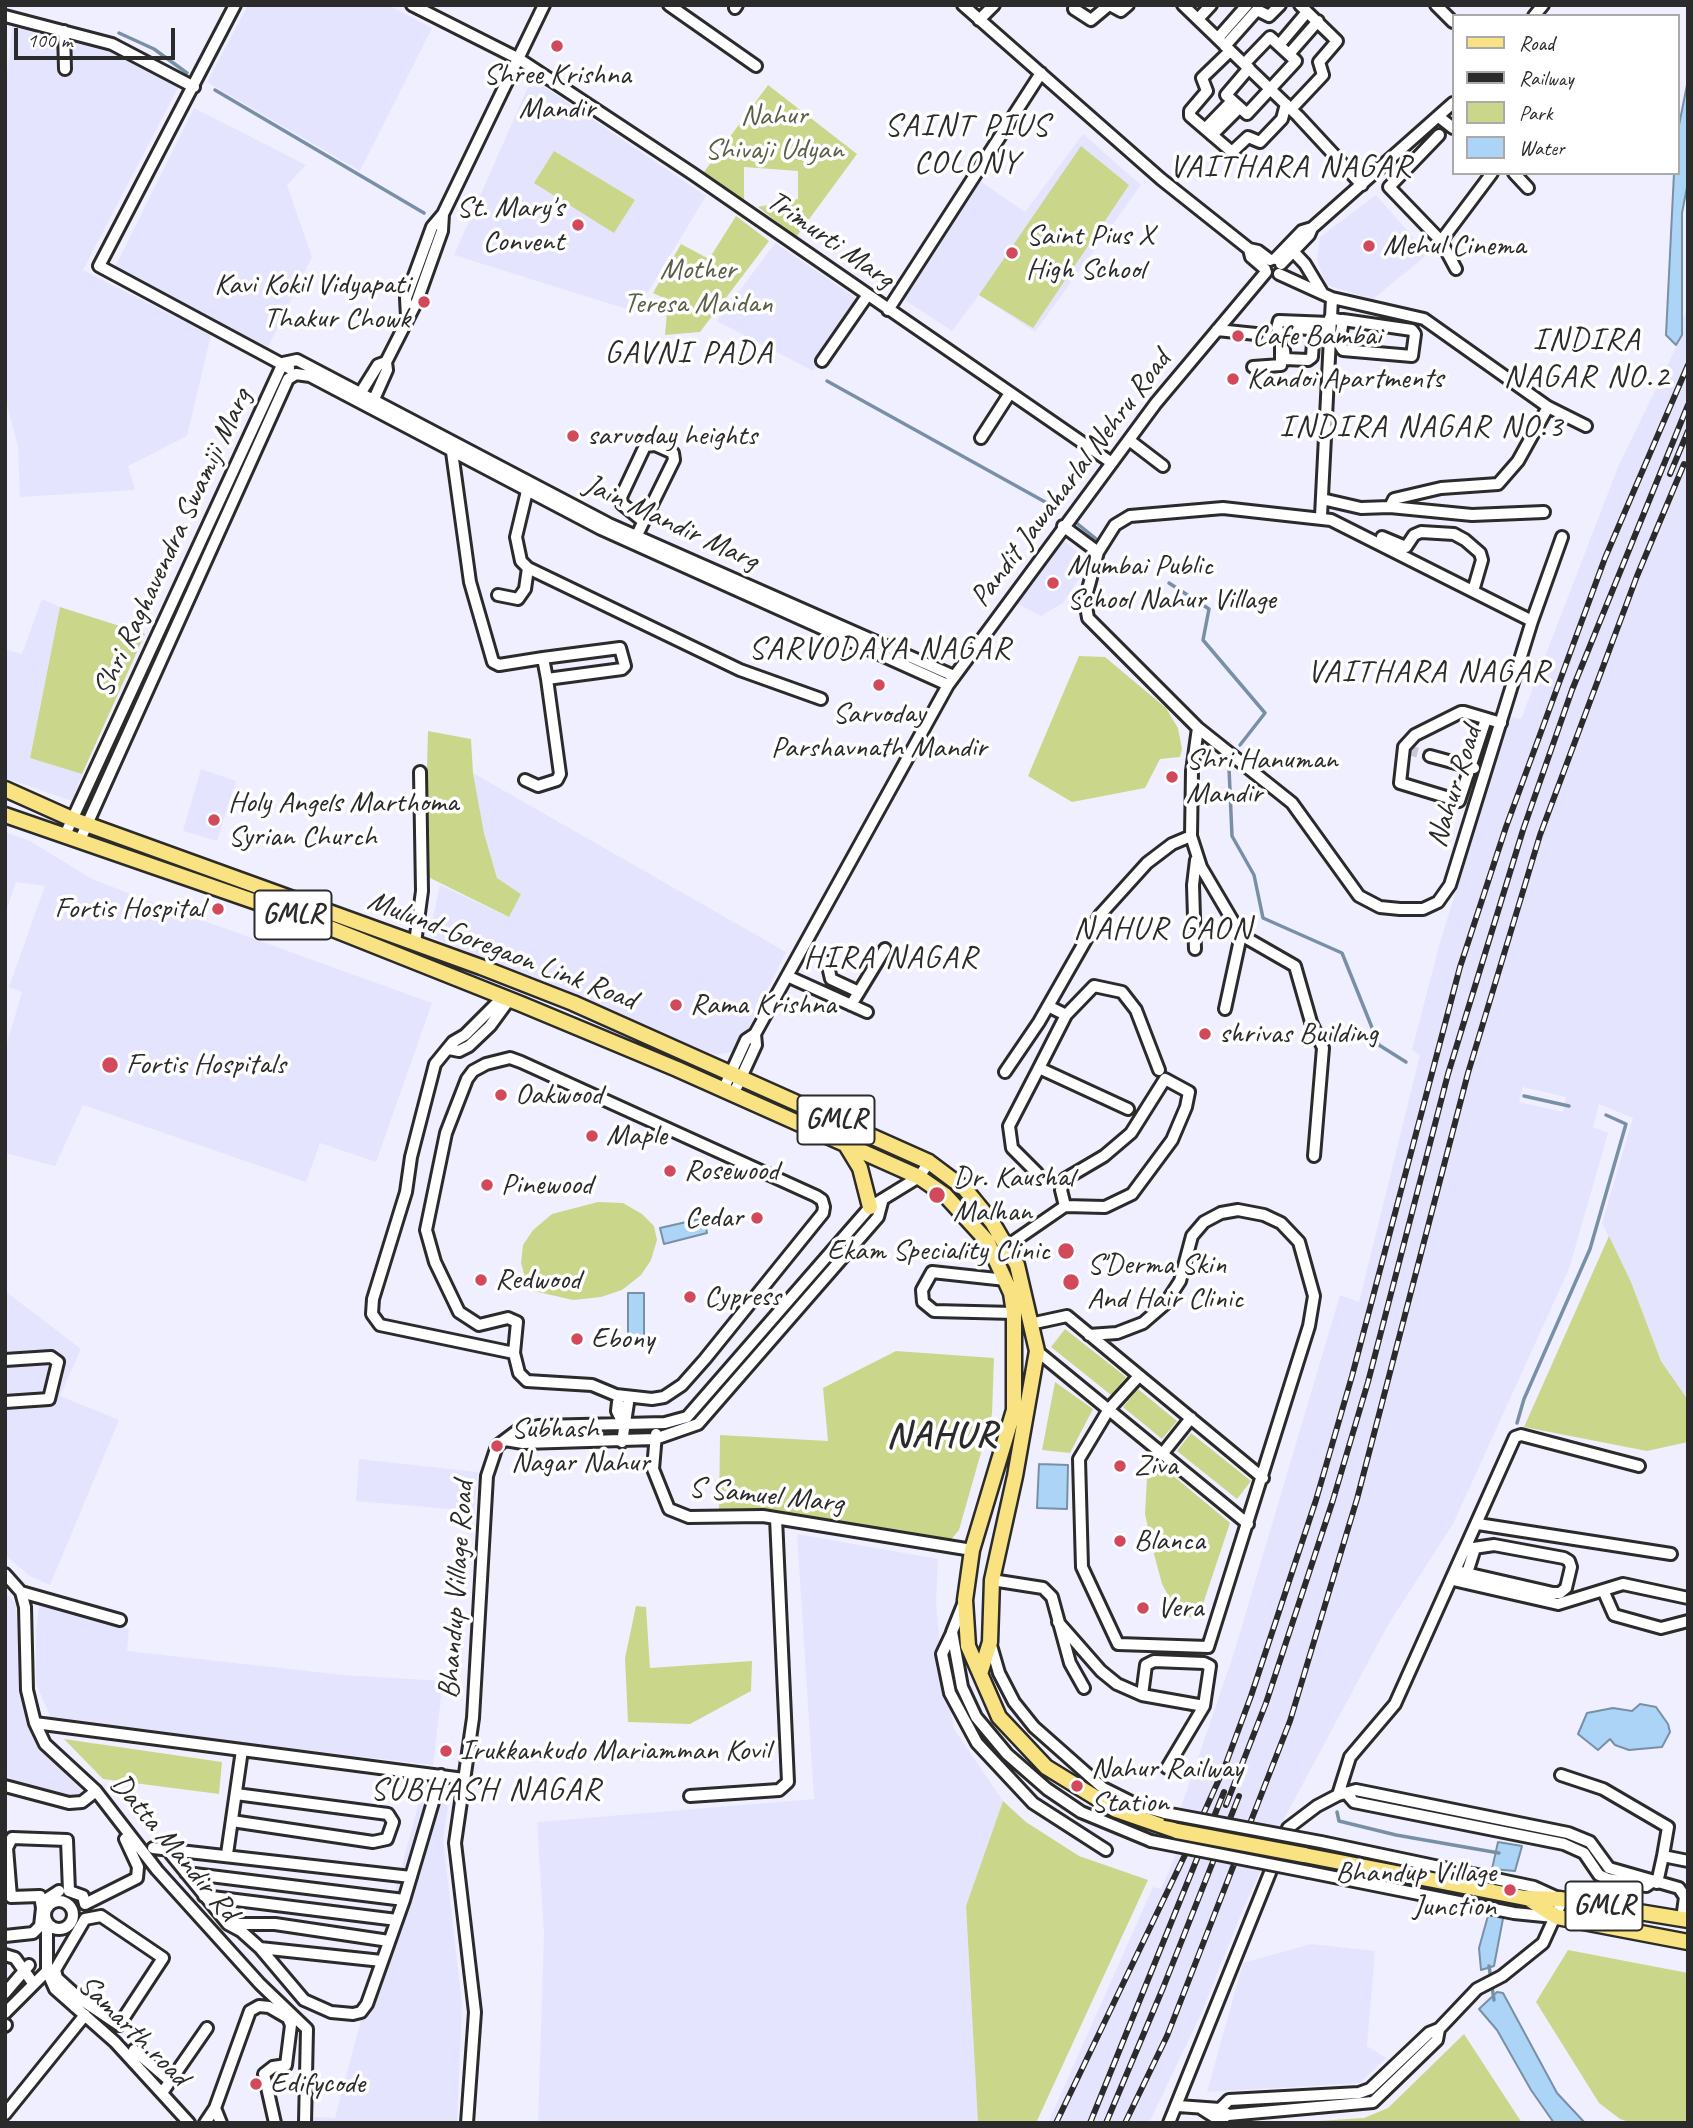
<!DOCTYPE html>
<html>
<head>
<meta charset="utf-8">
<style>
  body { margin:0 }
  #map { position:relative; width:1693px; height:2128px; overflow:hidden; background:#f0efff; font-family:Caveat,sans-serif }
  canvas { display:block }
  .frame { position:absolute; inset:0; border:7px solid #2b2b2b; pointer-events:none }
  .legend { position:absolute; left:1452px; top:14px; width:228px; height:161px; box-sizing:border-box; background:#fff; border:2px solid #aaa; margin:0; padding:9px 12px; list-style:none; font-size:21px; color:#2b2b2b }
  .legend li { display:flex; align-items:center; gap:14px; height:35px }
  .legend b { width:35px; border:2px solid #aaa }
  .scale { position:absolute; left:14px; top:28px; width:161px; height:32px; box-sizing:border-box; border:4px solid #2b2b2b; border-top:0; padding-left:9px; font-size:21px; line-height:24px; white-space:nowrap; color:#2b2b2b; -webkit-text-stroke:5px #fff; paint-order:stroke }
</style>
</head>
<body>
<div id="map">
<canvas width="1693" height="2128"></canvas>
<div class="frame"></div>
<ul class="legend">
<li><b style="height:9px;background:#f8e281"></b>Road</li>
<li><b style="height:9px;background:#2b2b2b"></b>Railway</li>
<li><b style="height:19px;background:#cad78b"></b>Park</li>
<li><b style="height:19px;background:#acd4f6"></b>Water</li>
</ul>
<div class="scale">100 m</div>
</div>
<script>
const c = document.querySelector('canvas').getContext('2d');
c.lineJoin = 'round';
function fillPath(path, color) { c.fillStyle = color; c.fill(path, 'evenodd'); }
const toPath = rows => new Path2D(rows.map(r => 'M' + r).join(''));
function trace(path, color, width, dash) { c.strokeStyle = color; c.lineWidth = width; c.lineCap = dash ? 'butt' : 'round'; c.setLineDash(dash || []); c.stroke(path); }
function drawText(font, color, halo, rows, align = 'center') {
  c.font = font + ' Caveat,sans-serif'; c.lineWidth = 7; c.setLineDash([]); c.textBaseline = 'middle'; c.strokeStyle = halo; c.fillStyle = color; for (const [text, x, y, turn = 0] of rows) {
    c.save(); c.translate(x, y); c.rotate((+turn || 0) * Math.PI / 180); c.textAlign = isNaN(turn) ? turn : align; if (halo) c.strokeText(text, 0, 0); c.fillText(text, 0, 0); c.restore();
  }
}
fillPath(toPath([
  [248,5,388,5,432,28,360,171,207,82],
  [13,22,104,46,179,86,83,270,211,335,187,436,128,466,135,490,20,497,18,447,5,397,5,91],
  [543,86,706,196,636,312,454,255,528,87],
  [194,108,306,165,287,185,312,257,268,347,115,267],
  [1083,134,1141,185,1035,332,979,295,952,331,903,299,980,181,1025,212],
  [1376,195,1428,254,1373,299,1326,285,1317,260,1320,237],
  [775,243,862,302,813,371,717,321],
  [1688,309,1688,1400,1661,1361,1631,1282,1602,1223,1633,1118,1599,1104,1593,1127,1608,1133,1569,1269,1453,1524,1388,1625,1284,1819,1244,1907,1202,2012,1149,2123,1048,2123,1153,1887,1161,1889,1189,1823,1177,1819,1233,1656,1340,1295,1359,1302,1420,1055,1412,1050,1439,946,1509,716,1521,719,1618,467,1682,335,1682,320],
  [1523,1087,1566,1097,1563,1112,1519,1102],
  [1062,539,1090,563,1063,603,1041,616,1016,603],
  [42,599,60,607,30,757,82,774,72,801,5,778,5,649,22,654],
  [201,769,236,781,217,841,183,831],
  [473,773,786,952,737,1051,715,1055,429,936,440,885,508,917,521,894,497,878,484,833],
  [5,832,30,841,92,879,138,897,432,1003,376,1162,320,1143,306,1182,83,1105,55,1166,5,1153,5,1050,22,992,9,987,45,886,16,882,5,914],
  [5,1291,81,1349,60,1396,119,1420,50,1585,30,1576,5,1555],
  [359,1459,478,1472,474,1511,356,1501],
  [797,1534,938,1559,936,1602,941,1656,954,1729,1003,1801,966,1906,978,2123,538,2123,544,1934,537,1822,814,1799],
  [5,1592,16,1604,21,1697,38,1747,86,1795,77,1801,26,1791,5,1774],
  [39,1604,129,1629,127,1651,344,1675,443,1681,433,1765,52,1720,36,1684,36,1630],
  [425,1779,452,1783,443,1838,462,2004,457,2123,310,2123,312,2117,335,2118],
  [1311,1944,1375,1951,1367,2046,1386,2058,1360,2083,1207,2092,1243,1963]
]), '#e5e4ff');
fillPath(toPath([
  [768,85,857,154,796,237,758,207,798,199,798,171,744,167,744,201,704,172],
  [1081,146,1129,185,1033,328,979,295],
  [554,151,635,200,614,233,534,183],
  [736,216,769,241,700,332,665,335,668,300,653,293,681,244,709,259],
  [60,607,145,634,82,774,30,758],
  [1079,656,1105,657,1166,708,1178,728,1182,749,1180,757,1160,759,1145,788,1072,802,1028,776],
  [428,731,471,739,473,773,484,833,497,878,521,894,509,917,424,875],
  [598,1202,623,1203,642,1214,654,1226,657,1240,651,1260,641,1275,622,1290,601,1297,573,1300,534,1291,526,1281,521,1263,523,1245,533,1230,552,1214],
  [1609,1236,1631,1282,1661,1361,1688,1400,1688,1442,1647,1451,1524,1427],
  [1065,1329,1126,1377,1111,1395,1051,1347],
  [896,1351,994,1358,992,1414,959,1530,950,1541,771,1514,719,1514,720,1435,828,1441,823,1388],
  [1055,1382,1093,1409,1070,1453,1042,1450],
  [1138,1389,1177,1421,1162,1439,1123,1407],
  [1191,1433,1251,1481,1237,1499,1177,1451],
  [1153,1459,1230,1523,1198,1619,1178,1614,1162,1584,1154,1554,1145,1514,1147,1477],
  [636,1606,646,1607,650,1668,752,1661,751,1691,690,1724,628,1722,625,1658],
  [64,1739,222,1762,219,1794,103,1779],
  [1003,1801,1026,1822,1079,1856,1148,1880,1036,2123,978,2123,966,1906],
  [1568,1950,1688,1973,1688,2123,1632,2123,1620,2119,1599,2103,1536,2002],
  [1464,2034,1522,2123,1287,2123,1364,2118,1388,2108]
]), '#cad78b');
const water = toPath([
  [1688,80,1688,182,1682,213,1682,335,1676,345,1666,335,1674,173,1677,173,1677,135,1688,80],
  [704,1218,707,1233,664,1244,660,1228,704,1218],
  [628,1293,644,1293,644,1338,628,1338,628,1293],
  [1039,1464,1068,1465,1067,1509,1037,1508,1039,1464],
  [1640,1704,1656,1707,1668,1724,1670,1732,1662,1747,1629,1750,1615,1745,1610,1739,1598,1750,1578,1734,1587,1713,1613,1708,1632,1711,1640,1704],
  [1498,1842,1522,1846,1515,1871,1492,1869,1498,1842],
  [1491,1905,1505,1908,1494,1966,1481,1970,1479,1948,1491,1905],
  [1497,1992,1503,1993,1557,2093,1585,2123,1554,2123,1531,2090,1497,2030,1479,2009,1497,1992]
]);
fillPath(water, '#acd4f6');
trace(water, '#7890a5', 2);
trace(toPath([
  [119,33,154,49,187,73],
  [215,90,424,213],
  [827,381,1056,508],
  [1074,521,1100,542],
  [1169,583,1209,609,1203,640,1265,713,1240,745],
  [1229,768,1232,836,1254,875,1263,918,1342,953,1379,1045,1406,1062],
  [1524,1096,1569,1106],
  [1517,1423,1524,1399,1590,1249,1626,1124,1606,1115],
  [1337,1812,1339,1821,1396,1835,1499,1853],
  [1489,1966,1494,2000]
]), '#7890a5', 3.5);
trace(toPath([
  [1408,750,1430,756]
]), '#c9c8d5', 10, [10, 5]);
const minor = toPath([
  [235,5,99,266,289,368],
  [412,5,519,59,693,174,1112,463],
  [669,5,756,66],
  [963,5,1161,179,1249,249],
  [1110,5,1121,11,1128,5],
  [1183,5,1298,116,1362,185],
  [1436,5,1453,22],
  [735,8,737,5],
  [1074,9,1091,20,1109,5],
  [5,16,112,44,194,87],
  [1534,16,1543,5],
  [1198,19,1211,5],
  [979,20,994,5],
  [64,31,65,69],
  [1218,38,1247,5],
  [1280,44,1307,12],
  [1225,46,1257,10,1269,16,1280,5],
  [1230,51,1202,78,1207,91,1190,111,1190,116,1232,152,1248,137,1260,142,1282,119,1286,104],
  [1290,53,1318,21],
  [1244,64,1270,37,1296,61,1247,114,1226,95,1249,68],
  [1291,109,1323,75,1319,62,1337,41,1300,5],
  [1439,117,1453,128],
  [1205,129,1232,101],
  [1212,135,1239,108],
  [1439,135,1389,187,1441,241],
  [1514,173,1528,188],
  [1312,228,1453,103],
  [1275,259,1302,231,1312,228,1309,235,1281,264],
  [1265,269,1251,257,1249,249,1258,251,1270,260],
  [1456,269,1441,241,1492,173],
  [1279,274,1323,294,1305,264,1288,246],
  [1332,298,1424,319,1548,407,1586,426],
  [888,310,1041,73],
  [407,317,406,298,432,227,443,214,544,5],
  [1330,318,1339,320,1343,320,1412,330,1415,334,1412,356,1343,350,1339,344,1343,320],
  [1298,328,1330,331],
  [1217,330,1256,334],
  [1284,350,1285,359,1308,360,1312,357,1313,342],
  [822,361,867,296],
  [1253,367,1281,365,1281,336,1277,328,1279,321,1330,323],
  [358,397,378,365,386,362],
  [371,406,387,370,386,362,417,301,442,231,443,214],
  [981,438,1010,393],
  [1129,440,1163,466],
  [452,452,470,582,493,662,499,665,543,658,620,648,625,666,622,669,547,679,543,658],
  [527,491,516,537,521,561,528,568,740,670,821,699],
  [1322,499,1361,508,1390,507,1394,499,1441,488,1498,484,1518,461,1548,407],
  [1390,507,1472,515,1544,512],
  [1223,508,1331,520,1532,621,1450,885,1438,902,1423,909,1400,909,1380,907,1359,896,1292,803,1198,728,1088,618,1085,600,1098,552,1115,525,1130,516,1223,508],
  [1321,516,1332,298,1323,294],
  [1063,526,1098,552],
  [1382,537,1406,547,1414,535,1421,532,1454,534,1465,540,1480,553,1482,560,1473,591],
  [634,541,674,460,673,453,655,445,645,446,621,497,622,504,643,521],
  [498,595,518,599,525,589,528,568],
  [1532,621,1562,537],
  [1486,719,1459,801,1400,783,1404,747,1415,735,1461,712,1464,712,1501,723],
  [1430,756,1474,768],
  [525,780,538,786,557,780,560,774,547,679],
  [65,835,283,363,297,360,609,524,954,676],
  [1191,836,1201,867,1241,935,1295,966,1311,1022,1323,1048,1314,1156],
  [80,840,288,379,296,374,310,376,601,529,948,685],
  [415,943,422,891,420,772],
  [1195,949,1193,885,1196,860],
  [827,962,831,979,859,992],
  [787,976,867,1012],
  [503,997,465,1035,453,1042,435,1064,411,1157,406,1192,373,1299,372,1314,380,1325,514,1353,519,1373,527,1381,592,1385,616,1395,652,1399,664,1397,682,1385,705,1359,823,1213,824,1207,822,1200,816,1196,521,1062,510,1058,486,1064,473,1071,467,1079,446,1133,426,1230,435,1262,459,1312,479,1325,508,1318,517,1322,514,1353],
  [851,1005,885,949],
  [1048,1006,1066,1015,1094,986,1122,992,1136,1010,1159,1070],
  [1225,1009,1241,935],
  [1066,1015,1039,1068,1128,1109],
  [449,1049,459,1051,469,1046,490,1026,509,1000],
  [1005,1072,1039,1022,1100,915,1147,863,1172,844,1191,836,1192,771,1198,728],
  [723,1090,746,1040,755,1034],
  [733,1095,756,1045,755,1034,948,685,1156,403,1266,272],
  [1037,1173,1012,1148,1009,1126,1039,1068],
  [1007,1246,1065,1206,1061,1190,1065,1179,1104,1156,1131,1133,1165,1079,1189,1092,1186,1107,1172,1140,1132,1194,1105,1207,1065,1206],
  [1006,1280,932,1272,922,1290,923,1302,934,1311,1014,1313],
  [1030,1324,1067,1316,1263,1478],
  [1089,1335,1117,1333,1143,1323,1165,1304,1180,1281,1192,1236,1204,1222,1221,1213,1238,1210,1264,1215,1281,1223,1299,1242,1314,1296,1309,1326,1208,1647,1118,1644,1082,1567,1079,1459,1109,1409,1139,1376],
  [1037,1351,1248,1524],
  [5,1360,51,1357,58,1362,49,1399,5,1402],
  [618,1402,617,1411,623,1423],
  [656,1434,653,1469,669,1509,689,1517,763,1516,972,1550],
  [505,1440,523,1443,655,1439,698,1424,878,1217,882,1202],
  [622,1442,628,1403],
  [1163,1453,1191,1418],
  [1478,1524,1671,1554],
  [1457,1571,1553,1593,1560,1593,1566,1588,1571,1567,1569,1561,1564,1558,1494,1545,1467,1549],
  [1467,1573,1475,1548],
  [5,1574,21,1592,25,1607,27,1690,35,1723,45,1744,96,1791,157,1870,260,1984,307,2029,305,2123],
  [992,1580,1043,1588,1052,1597,1070,1663,1084,1688],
  [1453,1580,1558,1604,1623,1584,1688,1598],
  [1603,1590,1614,1615,1661,1628,1688,1621],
  [21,1592,120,1620],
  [964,1602,952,1632,962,1687,976,1717,1007,1754,1047,1789,1081,1812,1151,1841],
  [1058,1622,1101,1671,1117,1684,1142,1695,1204,1706,1210,1666,1204,1663,1154,1661,1146,1665,1142,1695],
  [951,1635,942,1654,950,1693,977,1743,1033,1803,1106,1850],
  [990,1642,999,1673,1014,1702,1034,1727,1103,1788,1139,1806,1165,1813],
  [35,1723,464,1779],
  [1167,1768,1204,1706],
  [1561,1775,1603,1789,1668,1827,1663,1856],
  [5,1786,69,1803,82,1802,96,1791],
  [1347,1794,1354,1802,1564,1844,1584,1853,1599,1875,1608,1879,1646,1886,1652,1882],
  [1338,1795,1350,1757,1395,1704,1515,1437,1521,1435,1639,1466],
  [690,1796,779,1790,788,1782,776,1518],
  [232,1821,373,1842,387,1839,393,1822,388,1814,236,1794],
  [1321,1842,1534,1887,1556,1897],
  [153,1848,411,1877],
  [166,1848,228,1924,241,1931,260,1948,304,2000,331,2012,353,2014,361,2012,367,2004,404,1900,441,1775],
  [227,1854,242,1750],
  [1309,1872,1514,1913,1554,1917],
  [186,1873,404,1900],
  [1657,1883,1663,1856,1688,1861],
  [204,1896,397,1920],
  '45 1915a14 14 0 1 1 28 0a14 14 0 1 1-28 0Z',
  [42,1902,59,1891],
  [47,1924,47,1971,55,1989,115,2042,189,2123],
  [231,1924,275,1924,389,1941],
  [5,1936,33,1933,40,1926,42,1908,40,1896,11,1897,7,1848,12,1838,67,1840,69,1891,83,1896,85,1904,137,1878,138,1867,125,1839],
  [260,1948,382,1961],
  [5,1955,15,1958,33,1983],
  [5,1993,29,1965],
  [75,2007,79,1998,57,1978,55,1970,85,1919,101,1916,163,1958,119,2025,79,1998],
  [5,2013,47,1971],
  [5,2026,6,2025],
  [134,2050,170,2081],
  [162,2093,207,2028],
  [1178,2106,1220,2109,1228,2115,1373,2102,1437,2040,1439,2029],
  [215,2108,221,2123],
  [1202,2109,1224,2123],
  [1220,2109,1229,2100,1359,2093,1370,2089,1429,2033,1439,2029,1477,1989,1502,1976,1543,1943,1563,1899],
  [5,2114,85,2015],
  [205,2123,215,2108,250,2011,259,2006,269,2007,288,2018,291,2025,286,2065,273,2067,264,2074,275,2123],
  [467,2123,475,2012,455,1843,473,1718,487,1476,497,1446,517,1431,539,1426,665,1423,687,1417,870,1207,919,1177,929,1162],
  [1169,2123,1288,1828,1317,1806,1338,1795,1356,1790,1568,1833,1590,1842,1609,1868,1679,1888,1685,1897,1682,1919]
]);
const major = toPath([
  [5,789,72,819,481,967,573,1003,929,1162,965,1189,992,1222,1017,1265,1037,1351,1015,1476,992,1580,990,1642,981,1671],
  [5,815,320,924,521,1004,677,1069,919,1177,945,1195,987,1241,1011,1293,1014,1313,1014,1410,972,1550,965,1600,968,1646,999,1717,1046,1767,1116,1810,1177,1831],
  [846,1145,860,1168,870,1207],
  [1304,1855,1525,1898,1560,1899,1688,1920],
  [1529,1899,1557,1917,1688,1942]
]);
trace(minor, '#2b2b2b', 16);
trace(major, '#2b2b2b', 19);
trace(minor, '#fff', 10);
trace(major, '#f8e281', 14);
const rail = toPath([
  [1670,474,1688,431],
  [1226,1805,1266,1703,1333,1500,1368,1382,1448,1074,1523,830,1572,690,1688,405],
  [1056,2123,1184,1857,1225,1766,1251,1696,1316,1500,1352,1376,1460,967,1506,827,1605,558,1688,365],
  [1090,2123,1224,1792],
  [1106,2123,1163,1988,1239,1796],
  [1125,2123,1167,2036,1290,1721,1357,1499,1468,1073,1540,835,1637,576,1684,464]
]);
trace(rail, '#2b2b2b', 6);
trace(rail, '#fff', 3.5, [10]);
const minorBridge = toPath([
  [1165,1813,1321,1842],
  [1151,1841,1309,1872]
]);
const majorBridge = toPath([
  [1177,1831,1304,1855]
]);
trace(minorBridge, '#2b2b2b', 16, []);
trace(majorBridge, '#2b2b2b', 19, []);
trace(minorBridge, '#fff', 10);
trace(majorBridge, '#f8e281', 14);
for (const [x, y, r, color] of [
  [557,46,7,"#d1495b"],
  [578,225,7,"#d1495b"],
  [1369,246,7,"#d1495b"],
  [1012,253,7,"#d1495b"],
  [424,302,7,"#d1495b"],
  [1238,336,7,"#d1495b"],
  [1233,379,7,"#d1495b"],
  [573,436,7,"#d1495b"],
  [1053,583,7,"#d1495b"],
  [879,685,7,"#d1495b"],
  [1172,777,7,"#d1495b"],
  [214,820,7,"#d1495b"],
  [218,909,7,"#d1495b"],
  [676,1005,7,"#d1495b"],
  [1205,1034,7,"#d1495b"],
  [110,1065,9,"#d1495b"],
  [501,1095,7,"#d1495b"],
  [592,1136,7,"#d1495b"],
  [670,1171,7,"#d1495b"],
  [487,1185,7,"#d1495b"],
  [937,1195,9,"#d1495b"],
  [757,1218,7,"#d1495b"],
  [1066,1251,9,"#d1495b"],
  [481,1280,7,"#d1495b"],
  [1071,1282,9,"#d1495b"],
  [690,1297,7,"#d1495b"],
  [577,1339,7,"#d1495b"],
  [497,1446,7,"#d1495b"],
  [1120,1466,7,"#d1495b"],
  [1120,1541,7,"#d1495b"],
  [1143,1608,7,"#d1495b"],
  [446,1751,7,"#d1495b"],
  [1077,1786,7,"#d1495b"],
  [1510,1890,7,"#d1495b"],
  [256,2084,7,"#d1495b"]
]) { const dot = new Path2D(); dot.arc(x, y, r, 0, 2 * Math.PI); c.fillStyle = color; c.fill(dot); trace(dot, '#fff', 2.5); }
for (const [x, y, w] of [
  [293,915,77],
  [836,1120,77],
  [1604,1906,77]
]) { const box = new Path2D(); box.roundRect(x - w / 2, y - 24.5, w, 49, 5); c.fillStyle = '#fff'; c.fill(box); trace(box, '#2b2b2b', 2); }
drawText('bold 28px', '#2b2b2b', null, [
  ["GMLR",293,915],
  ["GMLR",836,1120],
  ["GMLR",1604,1906]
]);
drawText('30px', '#2b2b2b', '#fff', [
  ["Shree Krishna",557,75,"center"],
  ["Mandir",557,109,"center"],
  ["St. Mary's",564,208,"right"],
  ["Convent",564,242,"right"],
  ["Saint Pius X",1026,236],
  ["High School",1026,270],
  ["Mehul Cinema",1383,246],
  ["Kavi Kokil Vidyapati",410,285,"right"],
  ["Thakur Chowk",410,319,"right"],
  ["Cafe Bambai",1252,336],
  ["Kandoi Apartments",1247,379],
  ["sarvoday heights",587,436],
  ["Mumbai Public",1067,566],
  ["School Nahur Village",1067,600],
  ["Sarvoday",879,714,"center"],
  ["Parshavnath Mandir",879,748,"center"],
  ["Shri Hanuman",1186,760],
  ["Mandir",1186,794],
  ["Holy Angels Marthoma",228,803],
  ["Syrian Church",228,837],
  ["Fortis Hospital",204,909,"right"],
  ["Rama Krishna",690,1005],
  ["shrivas Building",1219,1034],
  ["Fortis Hospitals",126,1065],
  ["Oakwood",515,1095],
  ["Maple",606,1136],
  ["Rosewood",684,1171],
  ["Dr. Kaushal",953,1178],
  ["Malhan",953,1212],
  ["Pinewood",501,1185],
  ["Cedar",743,1218,"right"],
  ["Ekam Speciality Clinic",1050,1251,"right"],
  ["S'Derma Skin",1087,1265],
  ["And Hair Clinic",1087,1299],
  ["Redwood",495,1280],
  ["Cypress",704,1297],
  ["Ebony",591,1339],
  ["Subhash",511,1429],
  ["Nagar Nahur",511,1463],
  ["Ziva",1134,1466],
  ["Blanca",1134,1541],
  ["Vera",1157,1608],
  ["Irukkankudo Mariamman Kovil",460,1751],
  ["Nahur Railway",1091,1769],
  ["Station",1091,1803],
  ["Bhandup Village",1496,1873,"right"],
  ["Junction",1496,1907,"right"],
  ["Edifycode",270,2084]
], 'left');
drawText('30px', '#5b5f48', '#fff', [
  ["Nahur",774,116],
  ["Shivaji Udyan",774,150],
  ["Mother",698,270],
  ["Teresa Maidan",698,304]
]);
drawText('30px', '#2b2b2b', '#fff', [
  ["Trimurti Marg",830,240,35],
  ["Pandit Jawaharlal Nehru Road",1071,479,-53],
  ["Jain Mandir Marg",671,523,25],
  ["Shri Raghavendra Swamiji Marg",173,543,-65],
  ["Nahur Road",1455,787,-73],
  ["Mulund-Goregaon Link Road",502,951,21],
  ["S Samuel Marg",766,1496,6],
  ["Bhandup Village Road",457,1590,-86],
  ["Datta Mandir Rd",174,1848,50],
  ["Samarth road",133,2031,45]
]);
c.letterSpacing = '2px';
drawText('32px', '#2b2b2b', '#fff', [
  ["SAINT PIUS",967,127],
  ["COLONY",967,164],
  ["VAITHARA NAGAR",1291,168],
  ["INDIRA",1587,341],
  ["NAGAR NO.2",1587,378],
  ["GAVNI PADA",689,354],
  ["INDIRA NAGAR NO.3",1422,428],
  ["SARVODAYA NAGAR",880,650],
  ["VAITHARA NAGAR",1429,673],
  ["NAHUR GAON",1163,930],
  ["HIRA NAGAR",891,959],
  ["SUBHASH NAGAR",486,1791]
]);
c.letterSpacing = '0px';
c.letterSpacing = '2px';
drawText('bold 37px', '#2b2b2b', '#fff', [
  ["NAHUR",942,1436]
]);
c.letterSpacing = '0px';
</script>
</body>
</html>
